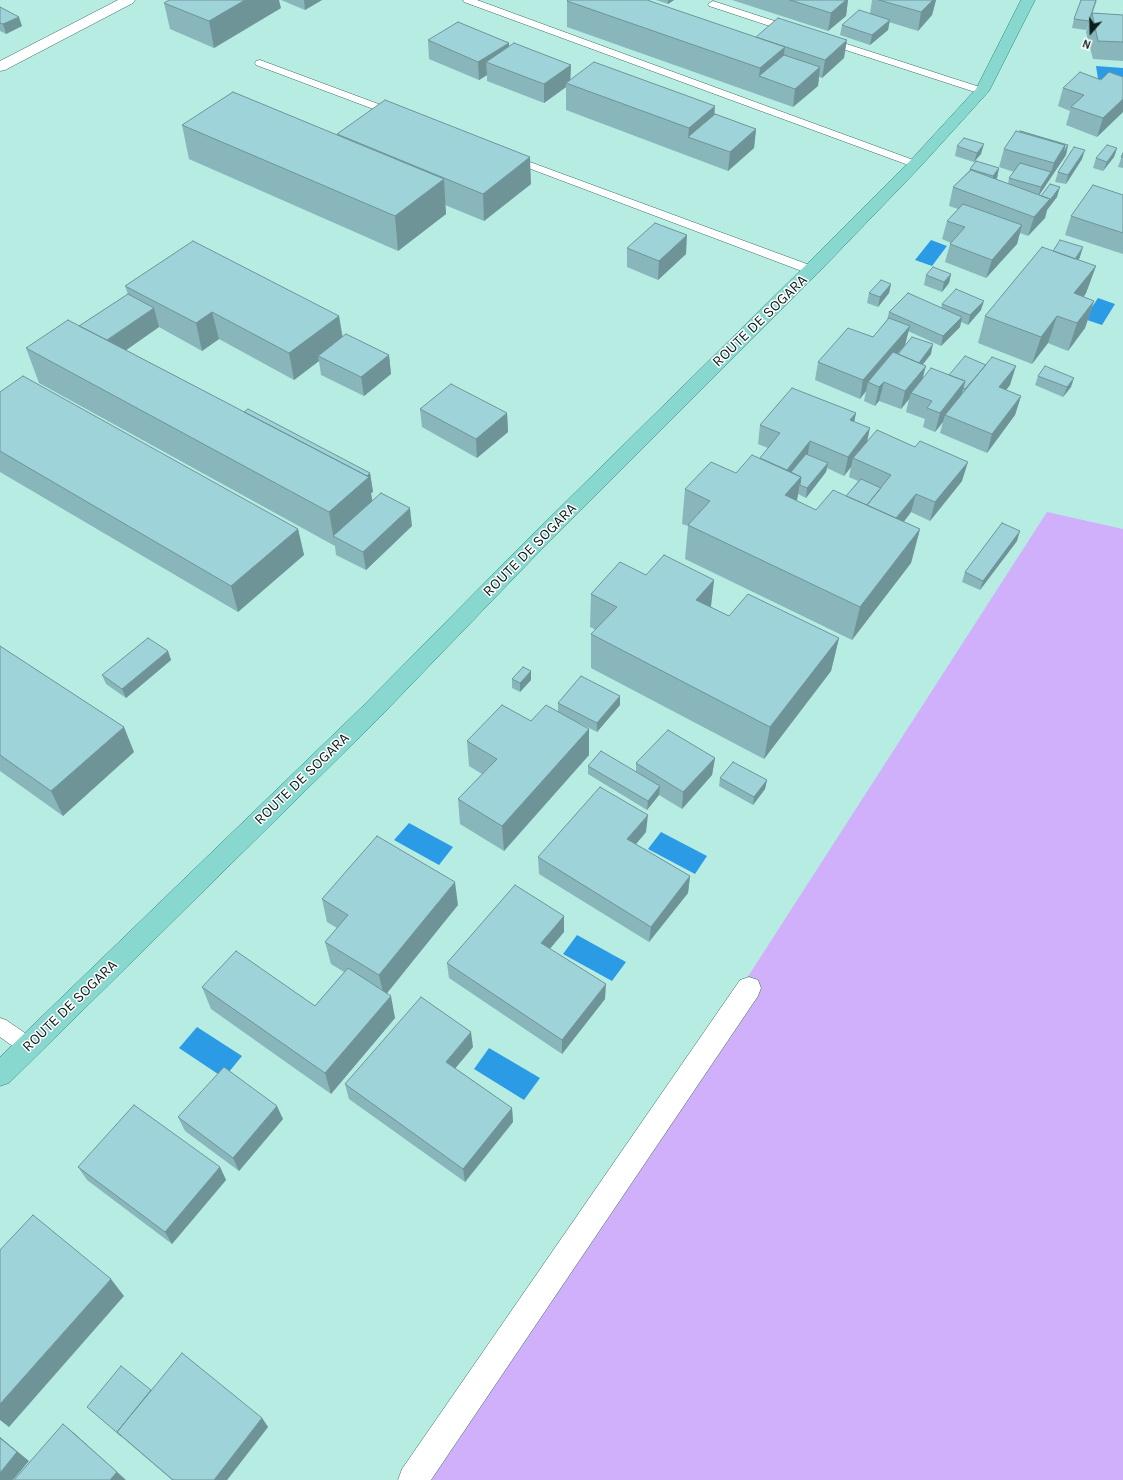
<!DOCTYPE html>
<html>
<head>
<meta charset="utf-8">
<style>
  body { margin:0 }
  #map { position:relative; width:1123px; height:1480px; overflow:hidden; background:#b7ece3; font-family:Karla,sans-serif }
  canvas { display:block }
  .north { position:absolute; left:1071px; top:12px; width:40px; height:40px; -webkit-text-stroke:3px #fff; paint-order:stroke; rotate:200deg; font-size:11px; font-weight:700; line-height:16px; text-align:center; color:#0a1f1c }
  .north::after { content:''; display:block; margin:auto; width:14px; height:18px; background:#0a1f1c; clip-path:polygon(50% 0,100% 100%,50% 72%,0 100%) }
</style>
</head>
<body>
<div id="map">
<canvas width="1123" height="1480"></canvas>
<div class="north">N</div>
</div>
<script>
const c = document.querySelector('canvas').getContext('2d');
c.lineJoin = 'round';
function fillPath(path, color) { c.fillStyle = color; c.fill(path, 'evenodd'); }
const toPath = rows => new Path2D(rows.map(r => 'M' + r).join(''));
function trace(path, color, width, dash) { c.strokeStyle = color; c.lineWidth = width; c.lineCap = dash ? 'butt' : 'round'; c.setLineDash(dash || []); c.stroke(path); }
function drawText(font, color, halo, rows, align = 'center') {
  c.font = font + ' Karla,sans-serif'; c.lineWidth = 3; c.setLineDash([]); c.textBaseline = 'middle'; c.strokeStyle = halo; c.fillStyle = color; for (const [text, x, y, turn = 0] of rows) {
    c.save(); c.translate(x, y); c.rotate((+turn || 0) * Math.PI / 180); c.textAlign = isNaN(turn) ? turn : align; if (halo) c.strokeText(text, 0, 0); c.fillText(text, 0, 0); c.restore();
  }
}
fillPath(toPath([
  [1047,512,1123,529,1123,1480,424,1480]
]), '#d0affb');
fillPath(toPath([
  [1096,66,1123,68,1123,81,1098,79],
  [931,240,947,246,932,266,915,260],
  [1098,298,1115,304,1102,325,1084,319],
  [409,823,453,847,439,865,394,840],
  [661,832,707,856,695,874,648,849],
  [577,935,626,962,612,981,563,954],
  [197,1027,242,1056,224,1078,179,1048],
  [489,1048,540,1078,524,1100,474,1069]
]), '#2b9be6');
const lane = toPath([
  [463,0,477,0,919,162,921,164,919,166,915,167,911,166,464,2,463,0],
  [713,1,796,28,797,30,792,33,788,32,709,6,708,4,713,1],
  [825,37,986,89,987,91,982,94,978,93,821,42,820,40,821,38,825,37],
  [260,60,400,112,401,114,400,116,392,116,256,65,255,63,256,61,260,60],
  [511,155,815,267,817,270,815,273,807,273,507,160,505,158,511,155],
  [0,1018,6,1020,35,1040,37,1046,35,1052,28,1055,21,1052,0,1037,0,1018]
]);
const street = toPath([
  [118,0,135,0,133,3,5,70,0,71,0,61,118,0],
  [749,977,758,980,761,988,758,996,431,1480,398,1480,402,1469,740,980,749,977]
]);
const primary = toPath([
  [1021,0,1035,0,989,91,920,167,817,274,537,554,379,718,9,1083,0,1086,0,1057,363,706,523,544,805,266,910,161,976,89,1021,0]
]);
trace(lane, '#386a63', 1);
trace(street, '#386a63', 1);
trace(primary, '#2a867c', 1);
fillPath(lane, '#fff');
fillPath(street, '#fff');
fillPath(primary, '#89d8cf');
fillPath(toPath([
  [281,0,322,0,305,10],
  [656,0,674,0,668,4],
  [732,0,848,0,846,16,828,31],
  [872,0,936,0,932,15,918,31,889,22,888,30,870,45,840,35,842,25,870,14],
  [1097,0,1092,13,1123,15,1123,61,1093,59,1086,32,1090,19,1086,30,1072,28,1074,19],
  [567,1,756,37,844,58,822,78,819,77,818,86,793,107,567,27],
  [164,3,281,8,214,48,170,29],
  [0,7,22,26,6,34,0,31],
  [428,40,509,43,509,47,571,65,570,80,715,114,756,129,754,148,728,171,566,110,566,87,544,103,487,81,487,75,479,80,429,59],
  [1123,77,1123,112,1097,137,1066,125,1070,111,1058,106,1063,88,1101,80],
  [182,125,337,135,337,134,531,184,484,221,445,205,446,214,398,251,189,159],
  [1068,145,1066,155,1039,195,1041,196,1057,197,1047,210,1045,218,1028,236,1020,233,1017,244,986,278,945,262,950,244,951,243,942,239,947,221,958,209,949,206,953,187,969,171,970,169,999,168,997,178,996,179,1008,184,1009,178,1014,172,999,167,1004,149],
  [957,146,981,154,974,162,955,156],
  [1117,148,1114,157,1103,171,1093,168,1096,158],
  [1123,153,1123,168,1118,167],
  [1082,159,1066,184,1055,182,1058,172],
  [1123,195,1123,254,1065,235,1071,216],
  [627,248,686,254,658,280,627,267],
  [1053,251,1080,257,1078,260,1096,266,1086,293,1084,297,1094,301,1085,328,1068,351,1048,343,1032,364,978,343,985,316],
  [951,274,949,283,942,292,924,285,926,275],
  [891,284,889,293,878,307,867,303,869,293],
  [125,286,339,316,343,337,389,355,391,374,364,396,321,375,319,361,294,380,219,339,202,351,159,327,126,350,244,412,370,473,373,492,371,493,372,500,412,526,366,570,336,555,335,546,39,383,26,348,79,326,128,294],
  [942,304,981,310,968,325,961,322,960,327,941,346,908,331,905,345,897,354,931,354,923,364,923,378,949,375,1010,385,1006,390,1021,396,1015,415,987,453,940,433,943,422,935,432,923,427,925,419,906,412,909,399,901,409,879,401,875,406,864,401,866,391,860,399,815,380,818,362,873,337,887,320,889,312,941,308],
  [1038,376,1071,387,1063,397,1035,385],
  [0,392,298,529,304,555,238,612,0,472],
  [420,409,507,413,508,432,477,458,422,427],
  [856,413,854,422,868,441,962,481,930,521,911,512,904,522,920,529,911,563,852,640,685,559,688,526,682,524,685,489,736,473,760,458,768,448,758,444,760,425],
  [851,467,849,477,858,481,846,496,816,510,797,501,798,494,806,498,826,472,827,468,844,476],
  [1017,541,980,590,962,582,965,572],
  [646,575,714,580,711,607,729,616,839,638,831,671,764,759,591,668,591,634,596,630,590,627,591,594],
  [0,646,134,752,63,816,0,771],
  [168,651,171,660,126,698,106,684,102,675],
  [512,679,531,680,520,692,512,688],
  [620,696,620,705,597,732,573,720,589,729,589,755,504,851,460,824,458,799,482,774,469,766,467,741,531,721,558,711,558,703],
  [715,758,712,775,682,809,659,795,647,810,588,774,588,766,636,772,636,763],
  [720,778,767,780,765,789,753,805,719,786],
  [646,832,636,844,690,876,688,893,649,942,539,874,538,857],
  [322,899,458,905,386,993,395,1018,331,1094,211,1009,202,987,315,1006,344,972,331,964,325,942,337,928,327,922],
  [564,932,550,949,605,999,562,1054,449,978,447,963],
  [473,1047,455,1068,512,1108,513,1122,465,1182,349,1099,345,1084],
  [178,1117,283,1119,239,1171,185,1131],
  [78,1167,220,1167,226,1180,172,1244,87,1180],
  [151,1390,262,1418,268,1427,227,1480,172,1480,87,1407]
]), '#88b6bb');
fillPath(toPath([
  [245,0,279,0,281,8,214,48,209,21],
  [304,0,322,0,305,10],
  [668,0,674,0,668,4],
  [846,0,848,0,846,16,828,31,831,13],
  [933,0,936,0,932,15,918,31,921,12],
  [1097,0,1095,6,1086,30,1089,21],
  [19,17,22,26,6,34,3,24],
  [890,20,888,30,870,45,872,35],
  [847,40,844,58,822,78,825,60],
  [509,43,509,61,486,62,487,75,479,80,478,62],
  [785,47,781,73,759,76,757,94,760,68],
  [571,65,570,84,566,83,566,87,544,103,544,84],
  [820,67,818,86,793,107,795,89],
  [1123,99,1123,112,1097,137,1103,118],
  [715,106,713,133,688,137,689,128],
  [756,129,754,148,728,171,730,152],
  [984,144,981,154,974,162,977,153],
  [1065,145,1068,145,1066,155,1038,197,1041,187,1051,172,1054,163],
  [1117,148,1114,157,1103,171,1107,162],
  [1085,150,1082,159,1066,184,1068,175],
  [530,157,531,184,484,221,483,194],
  [999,168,997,178,991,186,993,176],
  [444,179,446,214,398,251,395,216],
  [1060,187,1057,197,1047,210,1045,218,1028,236,1034,217],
  [1022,225,1017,244,986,278,992,260],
  [687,235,686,254,658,280,659,261],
  [1083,247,1080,257,1069,274,1072,264],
  [1096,266,1086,293,1066,319,1074,293],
  [951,274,949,283,942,292,944,282],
  [891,284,889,293,878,307,880,297],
  [984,301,981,310,968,325,970,315],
  [1094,301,1085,328,1068,351,1077,323],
  [154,308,159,327,102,367,96,348],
  [212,312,219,339,202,351,196,323],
  [339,316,343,343,318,356,319,361,294,380,289,353],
  [1057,316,1048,343,1032,364,1041,337],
  [962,317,960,327,941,346,943,336],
  [910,326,905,345,872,384,868,382,866,391,860,399,863,380],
  [933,344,931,354,913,377,915,367],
  [389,355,391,374,364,396,361,377],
  [926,366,921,384,911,393,909,399,901,409,905,391],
  [1016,366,1010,385,993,406,999,387],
  [1074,378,1071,387,1063,397,1067,387],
  [965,381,960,400,945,415,943,422,935,432,940,413],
  [884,382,879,401,875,406,879,387],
  [1021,396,1015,415,987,453,992,434],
  [507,413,508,432,477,458,476,439],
  [856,413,852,432,850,420],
  [870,428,866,447,853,458,851,467,844,476,848,457],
  [810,441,807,460,786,479,787,470],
  [968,462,962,481,930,521,935,502],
  [828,463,826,472,806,498,807,488],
  [370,473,373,492,371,493,374,511,333,536,335,546,329,512,357,485],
  [801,477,795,511,785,495],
  [916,494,911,512,891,538,896,519],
  [410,508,412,526,366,570,363,552],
  [298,529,304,555,238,612,231,586],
  [920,529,911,563,852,640,860,607],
  [1020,531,1017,541,980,590,983,581],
  [714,580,710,613,696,600],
  [839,638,831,671,764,759,770,727],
  [168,651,171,660,126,698,122,689],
  [531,671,531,680,520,692,520,683],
  [620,696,620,705,597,732,597,723],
  [124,727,134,752,63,816,51,791],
  [589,729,589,755,504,851,502,826],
  [715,758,712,775,682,809,683,792],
  [767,780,765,789,753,805,754,797],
  [660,786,659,795,647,810,648,801],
  [648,815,646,832,626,856,627,839],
  [690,876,688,893,649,942,651,927],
  [455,882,458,905,384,997,379,975],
  [564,916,564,932,541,959,541,943],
  [606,984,605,999,562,1054,562,1040],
  [391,996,395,1018,331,1094,325,1073],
  [471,1032,473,1047,449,1076,446,1062],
  [277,1106,283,1119,239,1171,233,1158],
  [512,1108,513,1122,465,1182,463,1169],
  [220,1167,226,1180,172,1244,165,1232],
  [111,1279,124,1296,9,1427,0,1420,0,1404],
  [262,1418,268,1427,227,1480,214,1480],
  [63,1424,74,1433,126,1480,110,1480],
  [0,1437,29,1461,13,1480,0,1480]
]), '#6f9498');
const building = toPath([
  [169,0,245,0,209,21,164,3,169,0],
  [568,0,647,0,785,47,760,68,567,1,568,0],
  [790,0,846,0,831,13,790,0],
  [879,0,933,0,921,12,879,0],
  [1081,0,1096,0,1089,21,1074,19,1081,0],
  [0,7,19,17,3,24,0,23,0,7],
  [859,10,890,20,872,35,842,25,859,10],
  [1092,13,1123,15,1123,42,1098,41,1092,13],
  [778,18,847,40,825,60,756,37,778,18],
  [458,22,509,43,478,62,428,40,458,22],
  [514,43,571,65,544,84,486,62,514,43],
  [784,55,820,67,795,89,759,76,784,55],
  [594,62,715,106,689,128,566,83,594,62],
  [1080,72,1101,80,1109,72,1123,77,1123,99,1103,118,1071,107,1084,95,1063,88,1080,72],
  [233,92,444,179,395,216,182,125,233,92],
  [385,100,530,157,483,194,337,134,385,100],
  [715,114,756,129,730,152,688,137,715,114],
  [1016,131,1065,145,1054,163,1004,149,1016,131],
  [1020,131,1068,145,1063,154,1065,145,1020,131],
  [964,138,984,144,977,153,957,146,964,138],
  [1107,145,1117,148,1107,162,1096,158,1107,145],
  [1074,147,1085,150,1068,175,1058,172,1074,147],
  [1123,153,1123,158,1121,157,1123,153],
  [976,161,999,168,993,176,970,169,976,161],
  [1020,163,1051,172,1041,187,1009,178,1020,163],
  [971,170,1050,199,1034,217,953,187,971,170],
  [1050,184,1060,187,1050,200,1050,199,1041,196,1050,184],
  [1093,185,1123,195,1123,233,1071,216,1093,185],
  [963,204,1022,225,992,260,950,244,965,227,947,221,963,204],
  [655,223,687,235,659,261,627,248,655,223],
  [1060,240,1083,247,1075,259,1053,251,1060,240],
  [193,241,339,316,289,353,212,312,196,323,125,286,193,241],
  [1042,247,1096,266,1074,293,1094,301,1077,323,1057,316,1041,337,985,316,1042,247],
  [933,267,951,274,944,282,926,275,933,267],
  [881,280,891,284,880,297,869,293,881,280],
  [956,289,984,301,970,315,942,304,956,289],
  [908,293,962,317,943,336,889,312,908,293],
  [128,294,154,308,107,340,79,326,128,294],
  [889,318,910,326,863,380,818,362,848,328,873,337,889,318],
  [68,320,369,477,329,512,26,348,68,320],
  [346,334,389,355,361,377,318,356,346,334],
  [912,337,933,344,919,363,898,354,912,337],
  [893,352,926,366,905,391,884,382,879,387,868,382,893,352],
  [965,356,986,365,965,389,963,388,965,381,949,375,965,356],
  [992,357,1016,366,999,387,1021,396,992,434,945,415,992,357],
  [1045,366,1074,378,1067,387,1038,376,1045,366],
  [931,368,965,381,940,413,927,408,932,401,911,393,931,368],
  [23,376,298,529,231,586,0,451,0,392,23,376],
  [451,384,507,413,476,439,420,409,451,384],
  [792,388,856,413,850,420,870,428,848,457,810,441,787,470,760,458,780,433,760,425,792,388],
  [248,409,370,473,367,476,244,412,248,409],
  [877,430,915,447,920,441,968,462,935,502,916,494,896,518,867,505,891,475,853,458,877,430],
  [806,454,828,463,807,488,800,485,801,477,791,472,806,454],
  [752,455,801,477,785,495,816,510,833,490,920,529,860,607,688,525,710,501,685,489,711,462,736,473,752,455],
  [861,479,881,488,867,505,846,496,861,479],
  [381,493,410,508,363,552,333,536,381,493],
  [1002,523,1020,531,983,581,965,572,1002,523],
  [664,555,714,580,696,600,729,616,748,594,839,638,770,727,591,634,617,607,591,594,620,562,646,575,664,555],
  [148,638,168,651,122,689,102,675,148,638],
  [0,646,124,727,51,791,0,755,0,646],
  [523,667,531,671,520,683,512,679,523,667],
  [581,676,620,696,597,723,558,703,581,676],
  [502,705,531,721,546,705,589,729,502,826,458,799,497,759,467,741,502,705],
  [668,730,715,758,683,792,636,763,668,730],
  [601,751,660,786,648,801,588,766,601,751],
  [733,762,767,780,754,797,720,778,733,762],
  [600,787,648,815,627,839,690,876,651,927,538,857,600,787],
  [377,836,455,882,379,975,325,942,348,915,322,899,377,836],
  [515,885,564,916,541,943,606,984,562,1040,447,963,515,885],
  [236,951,315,1006,348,968,391,996,325,1073,202,987,236,951],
  [421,997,471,1032,446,1062,512,1108,463,1169,345,1084,421,997],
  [224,1067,277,1106,233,1158,178,1117,224,1067],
  [134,1105,220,1167,165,1232,78,1167,134,1105],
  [33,1215,111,1279,0,1404,0,1250,33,1215],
  [182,1353,262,1418,214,1480,173,1480,117,1432,182,1353],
  [121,1366,151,1390,117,1432,121,1436,87,1407,121,1366],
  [63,1424,117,1472,110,1480,14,1480,63,1424],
  [0,1438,17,1452,0,1473,0,1438]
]);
fillPath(building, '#9ed4d9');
trace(building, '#6f9498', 1);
drawText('15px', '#0a1f1c', '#fff', [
  ["ROUTE DE SOGARA",760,321,-44],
  ["ROUTE DE SOGARA",530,550,-45],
  ["ROUTE DE SOGARA",302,779,-44],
  ["ROUTE DE SOGARA",70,1006,-44]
]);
</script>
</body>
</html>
